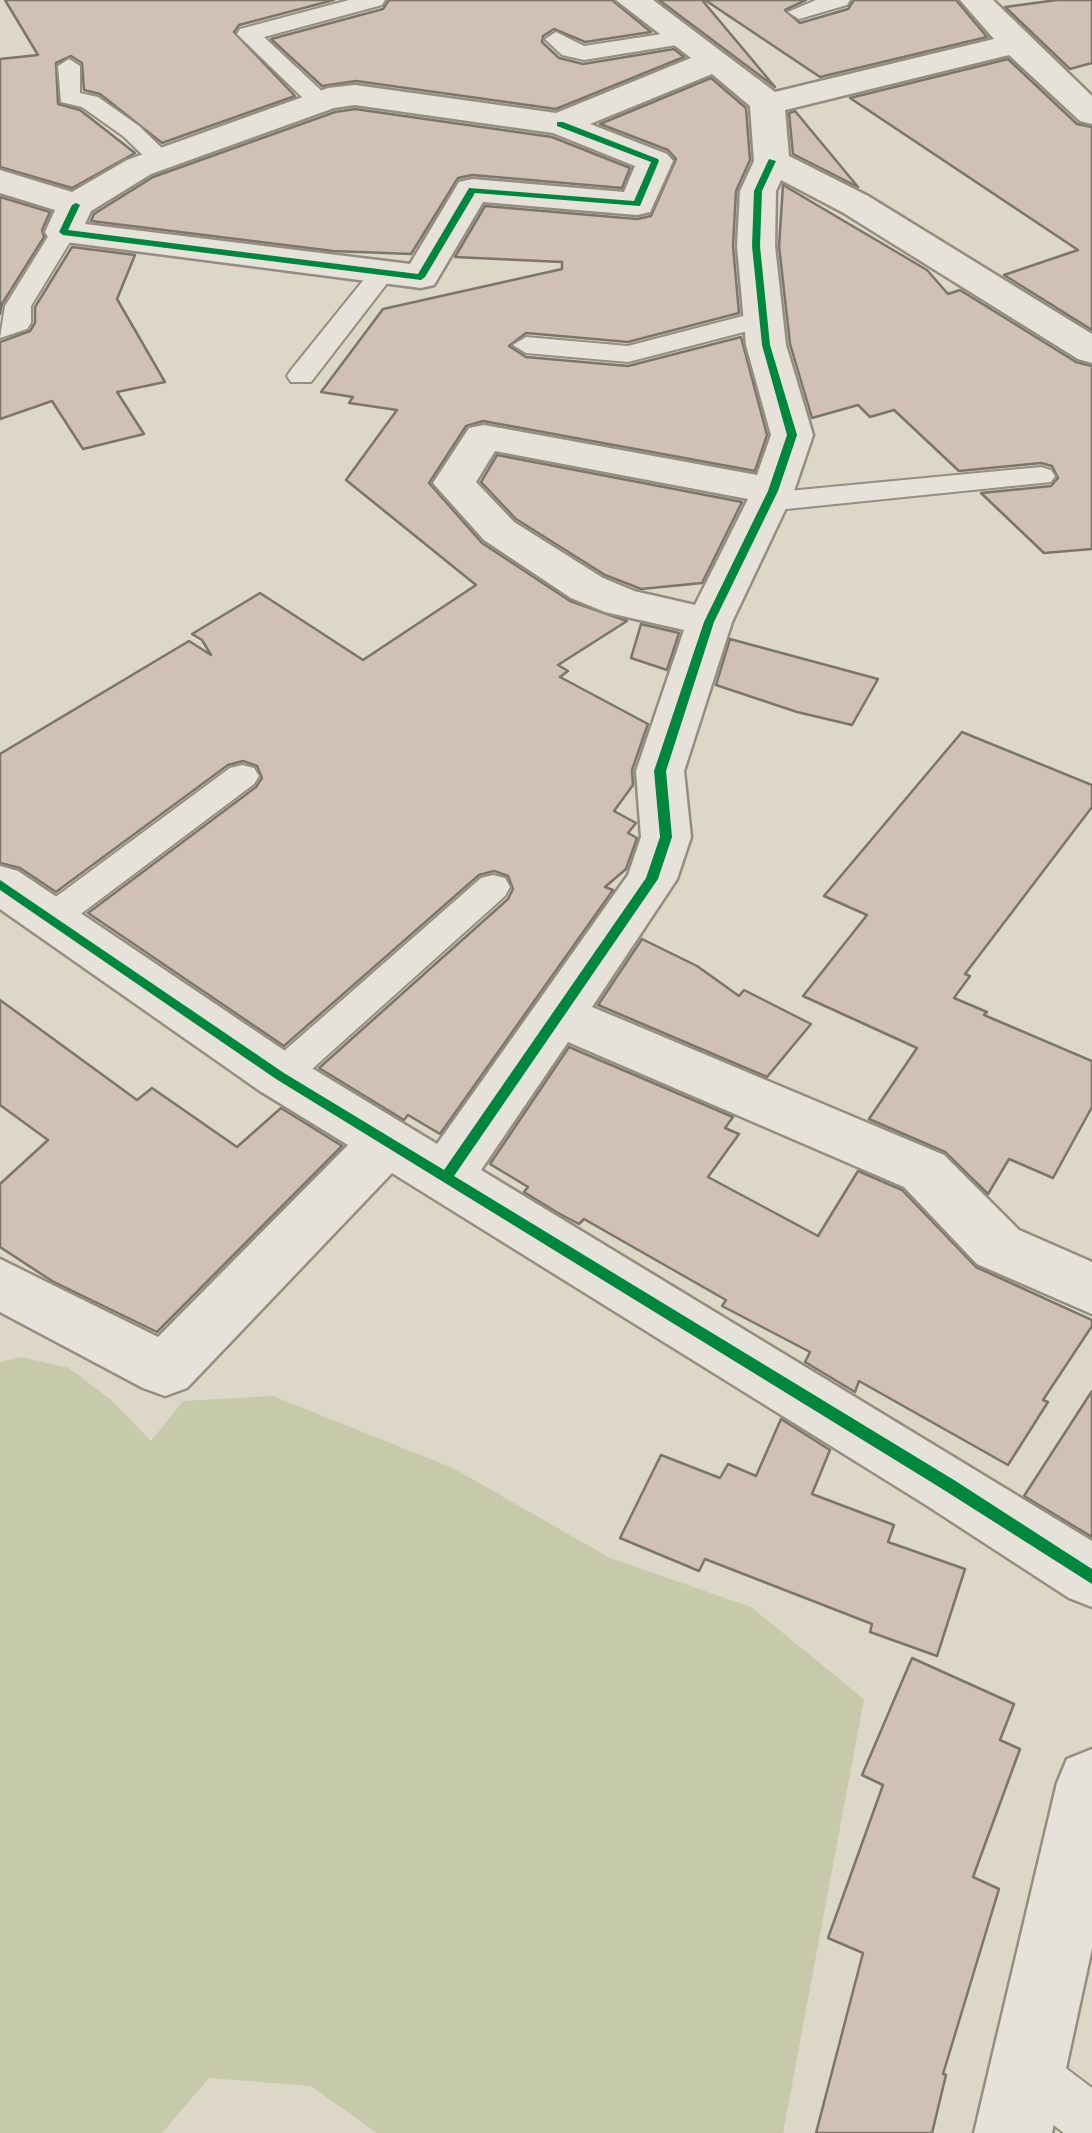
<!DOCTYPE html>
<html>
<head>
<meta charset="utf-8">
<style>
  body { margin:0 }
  canvas { display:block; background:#ddd7c7 }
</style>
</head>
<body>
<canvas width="1092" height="2133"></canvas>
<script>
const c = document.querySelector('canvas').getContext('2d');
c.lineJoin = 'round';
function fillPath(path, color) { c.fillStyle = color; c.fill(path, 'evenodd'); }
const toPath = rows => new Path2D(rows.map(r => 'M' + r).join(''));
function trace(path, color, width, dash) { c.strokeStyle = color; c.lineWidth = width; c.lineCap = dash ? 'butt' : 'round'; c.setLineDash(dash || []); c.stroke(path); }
fillPath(toPath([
  [21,1357,69,1368,110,1399,151,1441,183,1401,273,1396,453,1468,610,1558,751,1607,864,1699,783,2133,377,2133,311,2086,209,2078,162,2133,0,2133,0,1362]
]), '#c6caaa');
const building = toPath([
  [5,0,334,0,239,25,234,32,295,96,162,143,100,94,84,90,82,63,71,56,56,63,58,104,80,110,135,153,72,188,0,167,0,59,38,55,5,0],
  [389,0,612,0,651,32,585,42,554,29,543,36,542,42,559,58,583,64,674,49,684,57,556,109,356,81,322,86,271,39,383,9,389,0],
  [659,0,702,0,775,87,659,0],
  [705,0,806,0,785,10,800,23,848,9,854,0,956,0,987,37,820,77,705,0],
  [1057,0,1092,0,1092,63,1070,69,1005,7,1057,0],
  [1008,59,1077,124,1092,127,1092,330,1004,275,1078,250,850,98,1008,59],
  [711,78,746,108,750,160,736,191,733,246,739,313,628,342,526,333,509,346,526,357,628,366,741,337,767,435,755,471,483,421,466,426,429,483,482,543,570,601,627,621,558,665,568,671,560,677,648,724,632,770,633,785,614,811,636,823,628,833,637,838,626,869,605,887,613,890,440,1134,408,1115,404,1120,319,1068,508,899,513,889,508,876,494,871,479,875,284,1046,88,913,256,787,262,778,257,766,243,761,228,765,56,892,20,868,0,863,0,754,189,641,211,655,202,640,192,634,260,593,363,660,476,585,346,480,397,410,349,403,353,397,321,392,383,309,562,269,562,262,455,257,485,206,637,219,651,216,676,159,668,150,600,124,711,78],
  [355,109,552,137,630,168,622,188,472,175,458,178,411,254,333,251,91,221,94,214,153,177,335,112,355,109],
  [795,111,858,187,793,154,789,113,795,111],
  [783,185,927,270,948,294,960,290,1076,362,1092,366,1092,549,1044,553,981,493,1051,486,1058,478,1052,466,1041,463,959,471,894,410,870,417,858,405,812,418,790,344,779,246,783,185],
  [0,197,50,212,42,230,44,237,2,304,0,314,0,197],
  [72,247,135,255,117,299,165,382,117,392,144,434,83,449,52,401,0,419,0,342,30,331,35,323,35,307,72,247],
  [497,455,742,502,702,583,641,589,605,575,516,519,481,482,497,455],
  [641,624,679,633,667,670,631,658,641,624],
  [730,639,878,679,852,725,797,712,716,685,730,639],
  [962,732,1092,785,1092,807,965,974,970,976,954,998,987,1012,984,1015,1092,1061,1092,1107,1053,1178,1009,1159,988,1194,945,1152,869,1119,917,1048,803,996,867,915,824,896,962,732],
  [642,939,697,966,739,996,744,990,811,1024,767,1077,598,1005,642,939],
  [0,1000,137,1100,152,1088,237,1147,281,1108,342,1146,157,1332,52,1281,0,1247,0,1184,48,1140,0,1105,0,1000],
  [569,1047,733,1117,725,1128,739,1134,708,1177,818,1236,858,1171,902,1190,976,1267,1092,1320,1092,1326,1043,1400,1048,1402,1008,1465,859,1381,855,1392,805,1362,810,1352,722,1306,726,1300,584,1219,579,1224,558,1213,524,1192,528,1187,490,1164,569,1047],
  [1092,1391,1092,1537,1024,1496,1092,1391],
  [781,1419,830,1450,812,1494,894,1525,888,1542,965,1569,937,1656,870,1632,872,1624,705,1559,699,1571,620,1538,661,1455,720,1478,728,1464,756,1476,781,1419],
  [912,1658,1014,1704,1000,1740,1020,1749,973,1877,999,1889,943,2074,946,2075,932,2133,816,2133,863,1953,828,1938,883,1785,862,1775,912,1658]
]);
fillPath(building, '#d0c0b5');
trace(building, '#7c756a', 2.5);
const service = toPath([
  [349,0,385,0,382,5,264,37,327,96,331,101,327,106,311,106,237,34,240,29,349,0],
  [816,0,850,0,847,5,799,19,788,12,816,0],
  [681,31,689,33,692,38,689,43,584,60,562,55,545,39,556,32,584,46,681,31],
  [69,59,80,66,80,93,98,97,139,126,168,154,172,159,168,164,152,164,123,136,82,107,61,102,58,66,69,59],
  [63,224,76,232,31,306,31,323,27,329,0,338,5,306,54,227,63,224],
  [383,264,392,267,396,272,392,277,311,382,291,382,287,376,291,370,374,267,383,264],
  [762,311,775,319,771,325,628,362,526,353,513,345,526,337,628,346,762,311],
  [1041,467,1051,470,1055,476,1051,482,767,511,757,508,752,502,757,496,767,493,1041,467],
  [242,765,254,768,259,776,254,784,62,928,50,932,38,928,32,919,38,910,230,768,242,765],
  [493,875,505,878,510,887,505,896,293,1086,280,1090,267,1086,261,1076,267,1066,481,878,493,875],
  [1027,2046,1046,2053,1092,2088,1092,2133,1064,2133,1008,2091,1001,2072,1008,2053,1027,2046]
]);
const minor = toPath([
  [616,0,653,0,775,92,994,39,960,0,993,0,1092,96,1092,124,1080,121,1009,55,785,110,789,156,868,196,1092,334,1092,363,1078,359,842,212,781,180,776,191,775,246,786,345,813,435,794,491,732,622,684,771,691,837,677,879,592,1007,944,1155,1019,1230,1092,1262,1092,1314,977,1264,904,1187,568,1042,481,1170,1092,1541,1092,1607,1069,1598,926,1505,392,1173,187,1388,165,1396,143,1388,0,1312,0,1259,158,1337,348,1145,260,1091,0,909,0,866,18,871,300,1061,437,1144,628,875,641,837,636,771,684,630,605,612,571,598,484,540,433,483,469,428,484,425,757,475,771,435,746,345,737,246,740,191,754,161,750,106,712,74,590,124,667,154,673,161,650,212,637,215,483,202,434,285,421,288,50,240,45,232,55,210,0,193,0,170,72,192,127,160,328,88,355,85,556,113,691,58,616,0],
  [355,105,553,133,635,166,624,192,472,179,459,182,410,264,85,224,91,211,151,174,334,108,355,105],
  [495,451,748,499,695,605,634,591,603,578,514,522,476,482,495,451],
  [1092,1749,1092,1948,1052,2133,974,2133,1057,1783,1067,1759,1092,1749]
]);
trace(service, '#948d81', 4);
trace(minor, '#948d81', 5);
fillPath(service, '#e6e2da');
fillPath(minor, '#e6e2da');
fillPath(toPath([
  [557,122,563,122,658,159,659,161,640,206,475,193,425,277,421,280,63,235,59,232,72,205,76,203,80,205,68,230,418,274,469,188,634,201,651,162,557,126,557,122],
  [769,159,776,161,762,191,760,246,770,345,797,435,778,491,714,622,666,771,672,837,658,879,454,1176,954,1480,1092,1569,1092,1584,944,1490,276,1079,0,890,0,880,284,1073,444,1170,646,878,660,837,654,771,704,622,768,491,787,435,762,345,752,246,754,191,769,159]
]), '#00873e');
</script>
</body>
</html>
